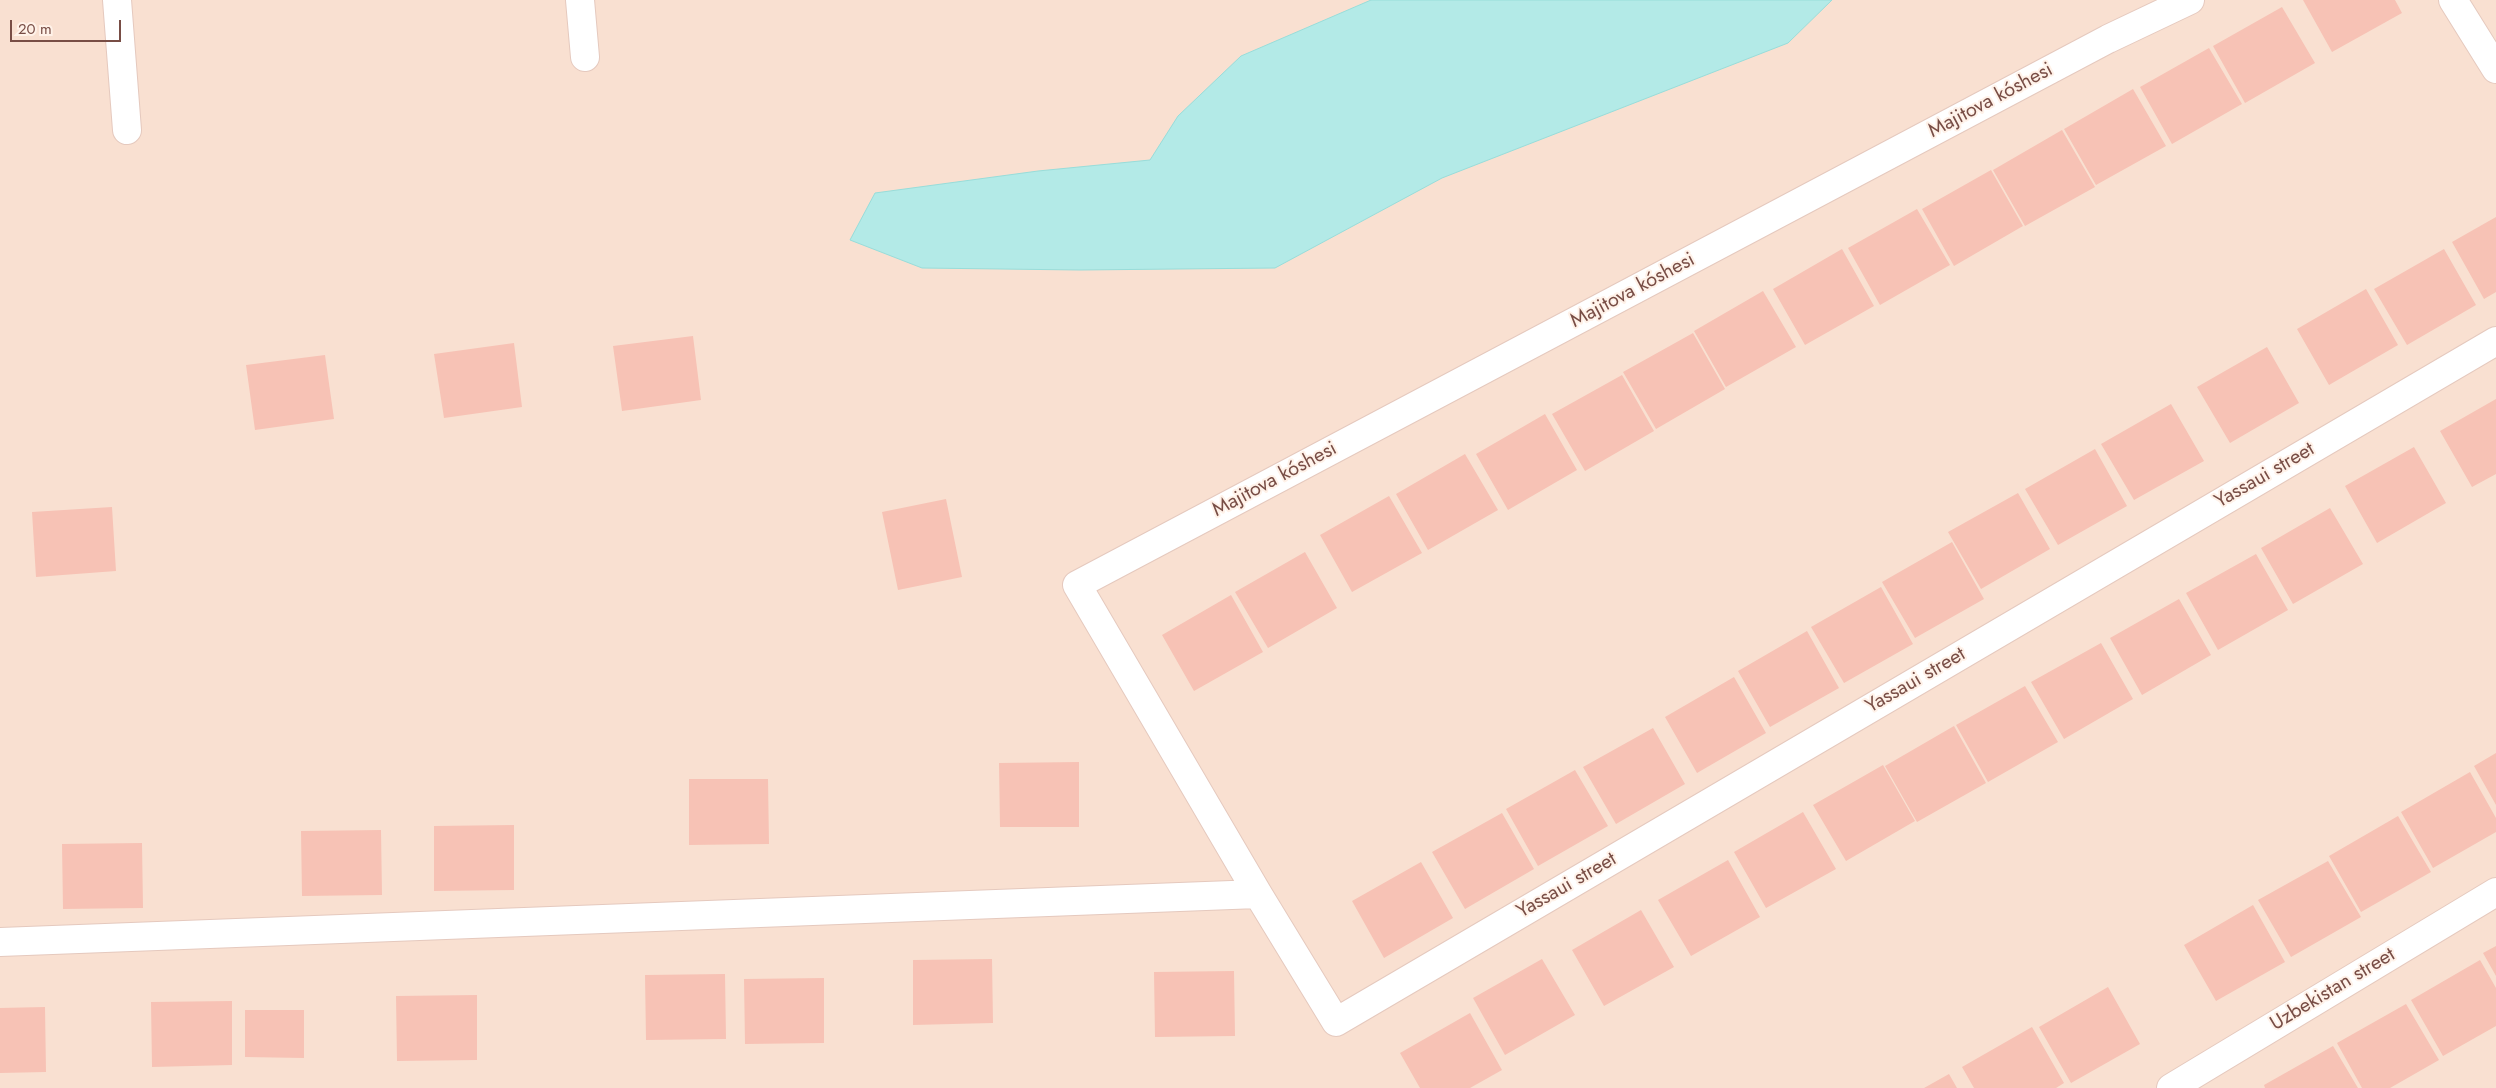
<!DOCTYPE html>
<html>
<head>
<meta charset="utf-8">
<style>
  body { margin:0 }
  #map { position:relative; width:2496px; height:1088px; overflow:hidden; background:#feede0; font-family:Jost,sans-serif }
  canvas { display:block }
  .scale { position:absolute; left:10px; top:20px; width:111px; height:22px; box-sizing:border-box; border:2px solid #784d45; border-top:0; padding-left:6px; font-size:15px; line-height:18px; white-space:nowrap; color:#784d45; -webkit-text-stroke:4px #fff2e9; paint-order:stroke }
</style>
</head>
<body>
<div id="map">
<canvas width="2496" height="1088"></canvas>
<div class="scale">20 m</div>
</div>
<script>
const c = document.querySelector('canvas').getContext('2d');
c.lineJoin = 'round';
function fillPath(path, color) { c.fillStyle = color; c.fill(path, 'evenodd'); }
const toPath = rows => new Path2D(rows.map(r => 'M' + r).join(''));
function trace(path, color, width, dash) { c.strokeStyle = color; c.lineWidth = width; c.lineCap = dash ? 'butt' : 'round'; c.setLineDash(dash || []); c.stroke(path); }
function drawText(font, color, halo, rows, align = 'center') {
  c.font = font + ' Jost,sans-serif'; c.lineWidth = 4; c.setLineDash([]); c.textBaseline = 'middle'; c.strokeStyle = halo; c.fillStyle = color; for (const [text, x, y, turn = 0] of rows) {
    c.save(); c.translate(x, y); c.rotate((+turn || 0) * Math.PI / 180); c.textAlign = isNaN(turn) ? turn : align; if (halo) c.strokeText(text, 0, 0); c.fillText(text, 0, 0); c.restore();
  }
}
fillPath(toPath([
  [0,0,2496,0,2496,1088,0,1088]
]), '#f9e0d1');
const water = toPath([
  [1371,0,1832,0,1788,43,1442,178,1275,268,1080,270,922,268,850,240,875,193,1038,171,1150,160,1178,116,1241,56,1371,0]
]);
fillPath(water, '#b3eae7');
trace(water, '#98ddda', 1);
fillPath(toPath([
  [2303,0,2395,0,2402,13,2332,52],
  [2282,7,2315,63,2245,103,2213,46],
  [2209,48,2242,104,2172,144,2140,87],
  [2133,89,2166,146,2096,185,2064,129],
  [2062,130,2095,187,2025,226,1993,170],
  [1991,170,2023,226,1954,266,1922,209],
  [1917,209,1950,265,1880,305,1848,248],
  [2496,217,2496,292,2484,299,2452,242],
  [1842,249,1874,306,1805,345,1773,289],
  [2444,249,2476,305,2407,345,2374,289],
  [2366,289,2398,345,2329,385,2297,329],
  [1763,291,1796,347,1726,387,1694,331],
  [1693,333,1725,389,1656,429,1623,372],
  [693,336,701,400,622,411,613,346],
  [514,343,522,407,444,418,434,354],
  [2267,347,2299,403,2230,443,2197,387],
  [325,355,334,419,255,430,246,365],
  [1622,375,1654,431,1585,471,1552,414],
  [2496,399,2496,474,2472,487,2440,431],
  [2171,404,2204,461,2134,500,2101,444],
  [1545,414,1577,470,1508,510,1476,454],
  [2414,447,2446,503,2377,543,2345,486],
  [2095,449,2127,506,2058,545,2025,489],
  [1465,454,1498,510,1428,550,1396,494],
  [2018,493,2050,549,1981,589,1948,532],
  [1389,496,1422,553,1352,592,1320,535],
  [946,499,962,577,898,590,882,512],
  [112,507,116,571,36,577,32,512],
  [2330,508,2363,564,2293,604,2261,548],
  [1952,542,1984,599,1915,638,1882,582],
  [1305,552,1337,608,1268,648,1235,592],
  [2256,554,2288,610,2218,650,2186,593],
  [1881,587,1913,644,1844,683,1811,627],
  [1231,595,1263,652,1194,691,1162,635],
  [2179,599,2211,655,2142,695,2110,638],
  [1807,631,1839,688,1770,727,1738,671],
  [2101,643,2133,699,2064,739,2031,682],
  [1734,677,1766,733,1697,773,1665,717],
  [2025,686,2058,742,1988,782,1956,725],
  [1954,726,1986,783,1917,822,1885,766],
  [1653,728,1685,784,1616,824,1583,767],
  [2496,753,2496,805,2474,766],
  [1079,762,1079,827,1000,827,999,763],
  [1883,765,1915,821,1846,861,1813,805],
  [1575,770,1608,826,1538,866,1506,809],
  [2470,772,2496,818,2496,832,2433,868,2401,812],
  [689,779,768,779,769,844,689,845],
  [1803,812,1836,869,1766,908,1734,852],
  [1502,813,1534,869,1465,909,1432,852],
  [2398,816,2431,872,2361,912,2329,856],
  [514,825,514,890,434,891,434,826],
  [381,830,382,895,302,896,301,831],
  [142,843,143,908,63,909,62,844],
  [1728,860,1760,917,1691,956,1658,900],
  [2328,861,2361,917,2291,957,2258,900],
  [1421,862,1453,918,1384,958,1352,901],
  [2253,905,2285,962,2216,1001,2184,945],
  [1641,910,1674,967,1604,1006,1572,950],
  [2496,946,2496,976,2483,953],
  [992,959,993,1023,913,1025,913,960],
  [1542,959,1575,1015,1505,1055,1473,998],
  [2480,960,2496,988,2496,1026,2443,1056,2411,1000],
  [1234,971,1235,1036,1155,1037,1154,972],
  [725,974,726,1039,646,1040,645,975],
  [824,978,824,1043,745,1044,744,979],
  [2108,987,2140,1044,2071,1083,2039,1027],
  [477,995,477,1060,397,1061,396,996],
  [232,1001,232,1065,152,1067,151,1002],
  [2406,1004,2439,1060,2390,1088,2362,1088,2337,1043],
  [45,1007,46,1072,0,1073,0,1008],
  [245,1010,304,1010,304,1058,245,1057],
  [1470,1013,1502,1070,1470,1088,1420,1088,1400,1053],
  [2032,1027,2064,1083,2056,1088,1974,1088,1962,1067],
  [2333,1046,2358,1088,2265,1088,2264,1085],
  [1949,1074,1957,1088,1924,1088]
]), '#f7c2b5');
const minor = toPath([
  [117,0,127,130],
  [580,0,585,57],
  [2190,0,2108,39,1077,585,1258,894,1336,1022,2496,341],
  [2453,0,2496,69],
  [0,942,1258,894],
  [2171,1088,2496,892]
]);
trace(minor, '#e5c9be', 30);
trace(minor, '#fff', 28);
drawText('20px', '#784d45', '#fff2e9', [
  ["Majitova kóshesi",1991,101,-28],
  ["Majitova kóshesi",1633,291,-28],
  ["Yassaui street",2265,476,-30],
  ["Majitova kóshesi",1275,480,-28],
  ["Yassaui street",1916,681,-30],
  ["Yassaui street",1567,886,-30],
  ["Uzbekistan street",2333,990,-31]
]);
</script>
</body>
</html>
